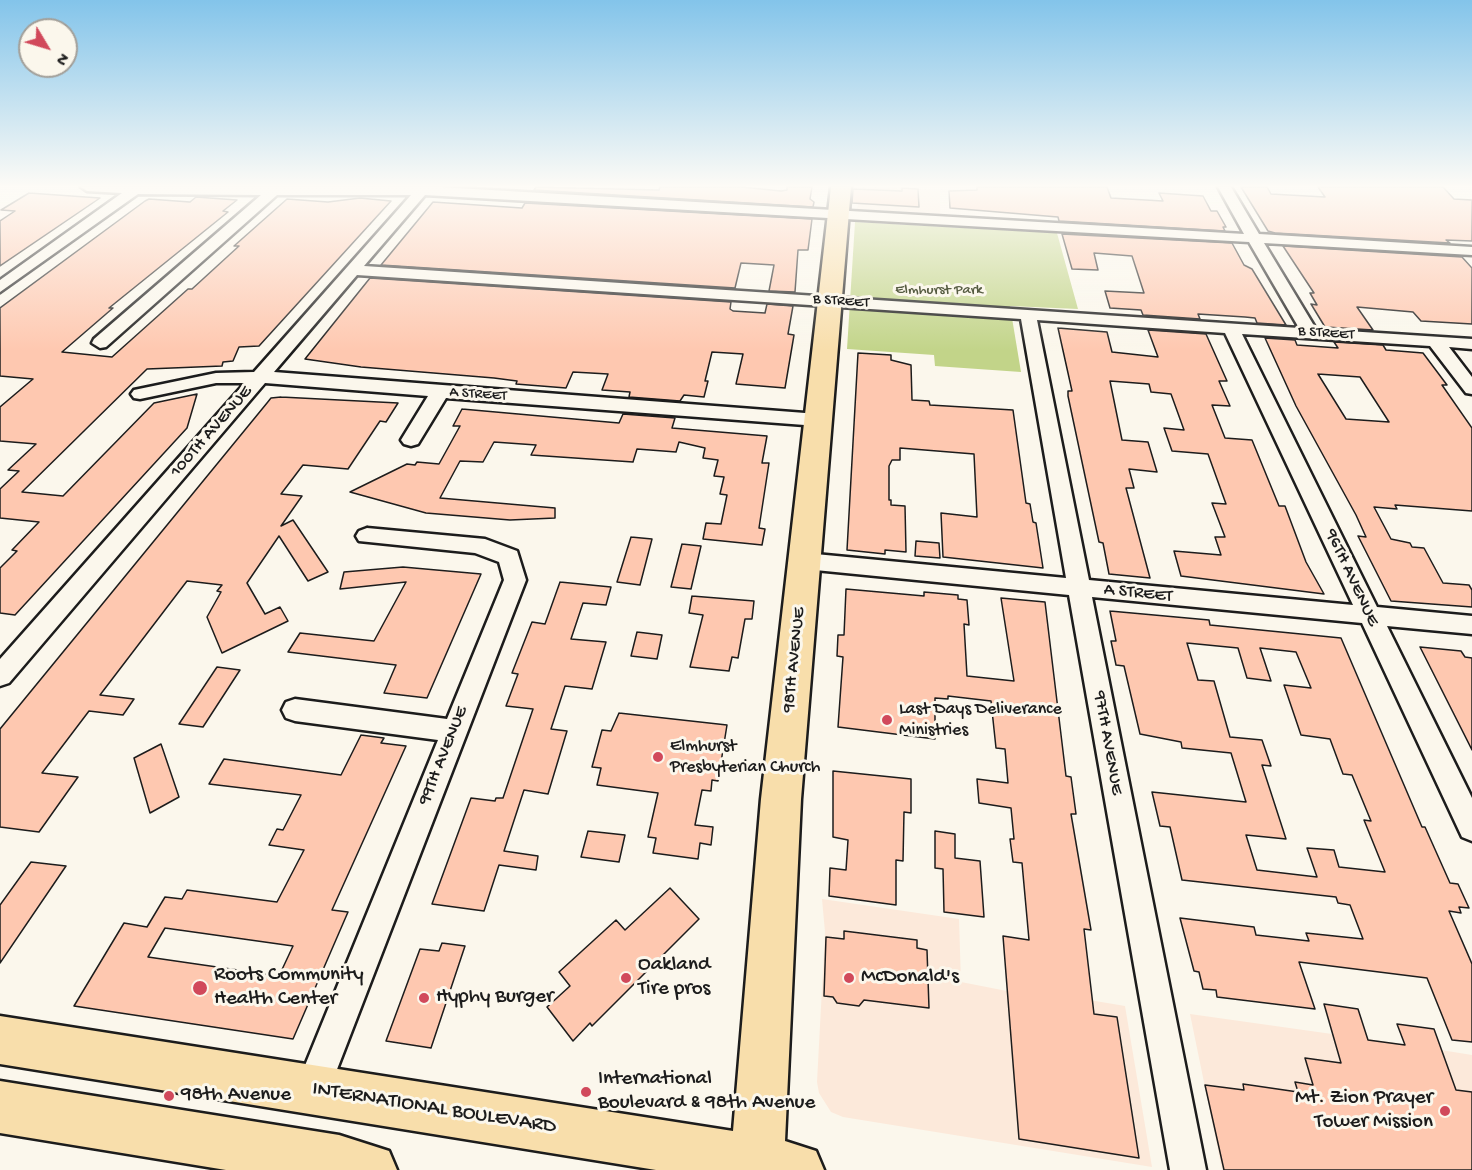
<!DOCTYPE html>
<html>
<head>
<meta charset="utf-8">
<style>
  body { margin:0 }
  #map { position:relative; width:1472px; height:1170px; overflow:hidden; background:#fbf7ec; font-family:"Gochi Hand",sans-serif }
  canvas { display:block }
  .north { position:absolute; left:18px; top:18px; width:60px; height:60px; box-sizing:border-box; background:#fbf7ec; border:2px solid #a29f99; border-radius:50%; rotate:128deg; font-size:16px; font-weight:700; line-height:24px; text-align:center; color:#1c1c1c }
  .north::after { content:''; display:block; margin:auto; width:21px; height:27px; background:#d1495b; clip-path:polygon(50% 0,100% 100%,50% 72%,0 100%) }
</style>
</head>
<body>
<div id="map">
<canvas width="1472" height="1170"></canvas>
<div class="north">N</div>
</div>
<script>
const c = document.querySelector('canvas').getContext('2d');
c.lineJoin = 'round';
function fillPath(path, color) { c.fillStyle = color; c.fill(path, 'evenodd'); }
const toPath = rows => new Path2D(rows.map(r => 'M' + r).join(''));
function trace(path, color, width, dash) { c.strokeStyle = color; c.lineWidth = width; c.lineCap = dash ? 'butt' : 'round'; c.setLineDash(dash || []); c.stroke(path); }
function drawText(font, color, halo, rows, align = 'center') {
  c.font = font + ' "Gochi Hand",sans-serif'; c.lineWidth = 6; c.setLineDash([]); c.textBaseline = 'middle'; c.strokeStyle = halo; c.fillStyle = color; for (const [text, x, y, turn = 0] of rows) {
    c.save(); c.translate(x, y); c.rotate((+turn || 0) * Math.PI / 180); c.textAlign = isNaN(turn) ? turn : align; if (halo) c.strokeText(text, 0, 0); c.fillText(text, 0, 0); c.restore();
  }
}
fillPath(toPath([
  [859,187,940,190,940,214,857,209],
  [822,899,959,919,961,982,1012,992,1012,987,1125,1006,1152,1167,843,1117,831,1112,819,1093,817,1082,825,932],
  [1190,1014,1403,1044,1447,1170,1222,1170],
  [1441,1050,1472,1055,1472,1132,1456,1090]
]), '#fce9da');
fillPath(toPath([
  [855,222,1057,233,1078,309,1010,306,1021,372,935,366,934,355,847,349]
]), '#c2d489');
const building = toPath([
  [536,187,659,190,660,187,742,187,781,191,787,190,787,187,812,187,810,199,814,202,813,207,534,190,536,187],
  [977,187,1107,187,1111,198,1163,201,1159,193,1203,196,1211,211,1217,211,1226,227,1223,227,1225,231,1059,221,1058,217,950,208,949,191,977,190,977,187],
  [1241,187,1267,187,1271,194,1325,197,1318,187,1443,187,1454,199,1472,200,1472,241,1446,240,1450,243,1275,233,1268,231,1241,187],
  [902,188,918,189,919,207,852,203,853,189,902,191,902,188],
  [29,193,100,198,0,266,0,221,15,211,1,210,29,193],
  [196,197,237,200,223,211,228,212,109,308,113,308,62,352,112,357,188,289,192,289,239,246,234,246,287,199,328,202,360,198,391,201,259,346,239,347,233,361,223,362,222,366,147,369,22,492,63,496,154,403,197,394,187,428,15,615,0,613,0,568,17,551,12,550,39,522,0,518,0,489,19,471,8,470,36,444,0,441,0,407,33,379,0,376,0,308,145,201,149,199,190,202,196,197],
  [433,202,522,208,525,203,812,219,808,250,798,250,795,292,769,291,774,265,741,263,735,288,381,265,433,202],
  [1062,234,1232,243,1244,265,1252,269,1286,325,1257,323,1255,318,1245,317,1198,314,1200,319,1143,315,1141,310,1110,308,1105,291,1144,293,1132,256,1094,253,1098,270,1072,269,1062,234],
  [1283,246,1462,257,1472,268,1472,324,1421,321,1413,312,1357,307,1373,330,1325,327,1311,304,1317,305,1310,293,1314,293,1283,246],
  [370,278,731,302,730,309,733,311,765,313,767,304,793,306,788,334,794,335,785,388,736,384,743,354,712,352,705,381,708,381,704,397,684,395,680,401,629,397,630,392,602,390,608,374,573,372,566,388,516,384,517,381,494,378,361,367,305,359,370,278],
  [1058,328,1107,332,1112,352,1158,357,1148,330,1206,334,1227,381,1219,381,1230,406,1212,405,1225,438,1252,440,1279,506,1285,506,1306,562,1324,594,1181,576,1174,551,1221,555,1215,537,1225,537,1212,503,1226,504,1208,454,1172,451,1164,428,1184,430,1171,394,1151,392,1149,384,1110,381,1122,440,1148,442,1157,472,1129,469,1134,488,1126,488,1150,578,1109,574,1103,543,1099,542,1068,396,1068,391,1072,391,1058,328],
  [1265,338,1295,340,1297,345,1338,348,1334,342,1383,345,1386,350,1423,353,1447,385,1442,385,1472,428,1472,511,1395,505,1397,509,1374,507,1391,539,1410,543,1412,547,1424,548,1443,583,1469,585,1472,590,1472,607,1391,601,1358,536,1366,537,1356,515,1296,406,1265,338],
  [1318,374,1360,377,1389,422,1346,419,1318,374],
  [858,353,891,355,891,360,911,365,912,400,929,401,930,405,1013,410,1026,503,1030,504,1033,522,1036,523,1043,568,943,557,941,513,977,517,974,454,900,448,900,460,892,460,889,466,889,500,891,500,891,505,905,506,906,552,885,550,885,554,847,550,858,353],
  [281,397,398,403,386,422,380,421,348,469,303,465,281,494,302,496,281,526,293,520,328,572,308,581,279,536,247,583,265,614,280,607,288,621,222,653,207,617,221,592,217,591,222,585,187,581,100,695,134,699,123,715,89,711,42,773,78,777,39,832,0,827,0,729,267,403,271,398,281,397],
  [462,409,619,423,623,414,675,418,672,428,767,436,762,463,769,463,759,528,765,529,762,545,703,539,706,523,721,524,727,495,720,494,724,477,714,476,718,460,703,458,705,448,679,442,676,452,637,449,633,462,531,455,536,445,494,442,483,462,460,461,440,498,555,508,555,518,510,520,426,513,350,492,407,464,415,465,417,462,439,464,460,426,453,426,462,409],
  [631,537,652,539,640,585,617,582,631,537],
  [916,541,939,543,940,558,915,556,916,541],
  [682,544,701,546,691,589,671,587,682,544],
  [403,567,481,574,427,698,384,693,396,665,288,652,300,633,374,641,406,582,340,589,344,572,403,567],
  [560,582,611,587,606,605,583,603,571,639,606,642,592,689,565,686,551,729,567,731,548,794,524,790,504,851,538,856,536,870,499,865,484,911,432,904,471,798,495,801,496,798,503,798,533,709,506,706,518,674,512,673,532,622,545,624,560,582],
  [846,589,924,596,924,592,958,595,958,599,967,600,969,625,964,624,967,676,1014,681,1001,598,1045,602,1066,776,1071,777,1076,814,1071,814,1091,930,1084,929,1094,1014,1117,1017,1139,1158,1019,1139,1003,936,1029,940,1022,863,1013,862,1010,839,1014,839,1011,808,979,803,977,779,1008,783,1005,749,996,748,991,701,948,696,948,699,935,698,935,739,838,727,843,657,837,656,838,635,844,635,846,589],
  [692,596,754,601,752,619,745,619,738,658,732,657,729,671,690,667,703,615,689,613,692,596],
  [1110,611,1209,620,1210,625,1341,638,1422,827,1425,827,1450,883,1458,884,1469,908,1459,907,1461,913,1449,911,1472,964,1472,1042,1452,1040,1427,978,1299,962,1315,1009,1217,997,1216,990,1203,989,1199,972,1194,971,1180,918,1254,927,1256,935,1309,941,1306,933,1363,939,1350,905,1338,903,1336,897,1182,880,1170,827,1160,826,1152,792,1246,802,1231,753,1182,748,1181,742,1140,734,1124,666,1116,665,1111,641,1116,641,1110,611],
  [1187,643,1238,648,1247,678,1271,681,1260,648,1296,652,1311,688,1284,685,1301,735,1330,739,1343,774,1352,775,1371,821,1364,820,1385,872,1339,867,1334,850,1307,848,1317,877,1257,870,1246,835,1286,839,1262,765,1271,766,1262,740,1230,737,1214,681,1198,680,1187,643],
  [637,632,662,635,657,659,631,656,637,632],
  [1420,647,1461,651,1465,657,1472,658,1472,750,1420,647],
  [217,667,240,670,203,727,179,724,217,667],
  [619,713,727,725,718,781,712,780,711,791,702,790,695,825,713,827,711,845,700,843,698,859,653,853,656,838,648,837,658,793,597,785,601,768,592,767,602,730,611,731,619,713],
  [361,735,384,738,381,743,406,746,332,910,348,912,293,1039,74,1006,124,923,147,927,165,897,182,899,187,890,277,902,304,850,269,845,277,829,283,830,301,795,209,784,224,759,341,775,361,735],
  [165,928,293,946,279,976,148,957,165,928],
  [161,744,179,797,150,813,134,758,161,744],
  [833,771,911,779,911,813,904,812,903,861,896,860,896,905,829,896,830,868,846,870,848,840,833,837,833,771],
  [588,831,625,835,619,862,581,857,588,831],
  [935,831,955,834,955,858,980,861,984,917,944,912,943,869,935,868,935,831],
  [31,862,66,866,0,963,0,905,31,862],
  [670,888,699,919,592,1026,590,1023,573,1041,547,1007,570,986,559,972,616,920,625,930,670,888],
  [844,931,917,940,917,948,927,950,929,1008,864,1000,859,1006,837,1003,833,997,824,996,826,937,844,939,844,931],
  [442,943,465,946,431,1048,386,1041,420,949,439,951,442,943],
  [1324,1004,1358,1009,1368,1040,1405,1045,1397,1024,1434,1029,1456,1090,1472,1092,1472,1170,1224,1170,1205,1085,1244,1090,1243,1084,1298,1092,1295,1082,1313,1085,1305,1058,1341,1063,1324,1004]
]);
fillPath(building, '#fec8b0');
trace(building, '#1c1c1c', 1.5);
const street = toPath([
  [81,187,439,187,1244,234,1218,187,1231,187,1259,234,1472,247,1472,255,1264,243,1316,329,1472,339,1472,349,1449,347,1472,377,1472,394,1466,393,1430,346,1242,334,1377,607,1472,616,1472,634,1387,626,1472,798,1472,841,1462,837,1362,623,1092,597,1206,1170,1170,1170,1069,595,805,569,797,567,794,561,797,555,805,553,1066,578,1021,319,357,275,274,372,818,414,827,420,818,426,446,398,418,444,411,446,404,444,401,440,428,396,265,383,9,683,0,686,0,659,245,383,216,383,140,399,134,398,131,394,134,390,216,373,254,372,411,195,277,195,106,347,100,348,92,343,94,339,261,195,138,194,0,292,0,280,122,193,87,191,81,187],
  [425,195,1249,242,1299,328,364,266,425,195],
  [1037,320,1225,333,1353,605,1089,580,1037,320],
  [367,528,485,539,517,551,526,580,329,1090,324,1102,312,1107,300,1102,295,1090,438,740,295,721,286,718,282,710,286,702,295,699,447,719,504,580,499,562,475,553,359,541,356,536,359,531,367,528]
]);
const primary = toPath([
  [831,187,851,187,801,799,785,1141,816,1151,824,1170,656,1170,0,1064,0,1016,733,1131,761,799,831,187],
  [0,1081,339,1135,389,1151,397,1170,226,1170,0,1133,0,1081]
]);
trace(street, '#1c1c1c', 5);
trace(primary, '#1c1c1c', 5);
fillPath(street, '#fbf7ec');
fillPath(primary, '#f8deab');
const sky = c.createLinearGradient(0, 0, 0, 351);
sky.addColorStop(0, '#83c4ea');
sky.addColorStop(0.53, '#fdfbf6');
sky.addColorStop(1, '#fdfbf600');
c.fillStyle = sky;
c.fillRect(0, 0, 1472, 351);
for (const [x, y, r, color] of [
  [887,720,6,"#d1495b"],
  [658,757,6,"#d1495b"],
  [626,978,6,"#d1495b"],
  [849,978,6,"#d1495b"],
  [200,988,8,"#d1495b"],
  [424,998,6,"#d1495b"],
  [586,1092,6,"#d1495b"],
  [169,1096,6,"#d1495b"],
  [1445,1111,6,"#d1495b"]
]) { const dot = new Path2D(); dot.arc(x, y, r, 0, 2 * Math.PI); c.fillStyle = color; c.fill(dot); trace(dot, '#fbf7ec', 2); }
drawText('15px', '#565c42', '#fbf7ec', [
  ["Elmhurst Park",939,291]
]);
drawText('15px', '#1c1c1c', '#fbf7ec', [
  ["B STREET",841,302,4],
  ["B STREET",1326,334,4],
  ["A STREET",478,395,4]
]);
drawText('18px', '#1c1c1c', '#fbf7ec', [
  ["100TH AVENUE",212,432,-49],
  ["96TH AVENUE",1351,578,65],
  ["A STREET",1138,594,6],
  ["98TH AVENUE",795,660,-84],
  ["97TH AVENUE",1107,743,80],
  ["99TH AVENUE",444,756,-68]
]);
drawText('18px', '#1c1c1c', '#fbf7ec', [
  ["Last Days Deliverance",899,710],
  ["Ministries",899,731],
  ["Elmhurst",670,747],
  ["Presbyterian Church",670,768]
], 'left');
drawText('21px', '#1c1c1c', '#fbf7ec', [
  ["Oakland",638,966],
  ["Tire pros",638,990],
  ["Roots Community",214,976],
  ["Health Center",214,1000],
  ["McDonald's",861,978],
  ["Hyphy Burger",436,998],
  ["International",598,1080],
  ["Boulevard & 98th Avenue",598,1104],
  ["98th Avenue",181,1096],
  ["Mt. Zion Prayer",1433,1099,"right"],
  ["Tower Mission",1433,1123,"right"]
], 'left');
drawText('21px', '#1c1c1c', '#fbf7ec', [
  ["INTERNATIONAL BOULEVARD",434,1109,9]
]);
</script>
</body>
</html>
